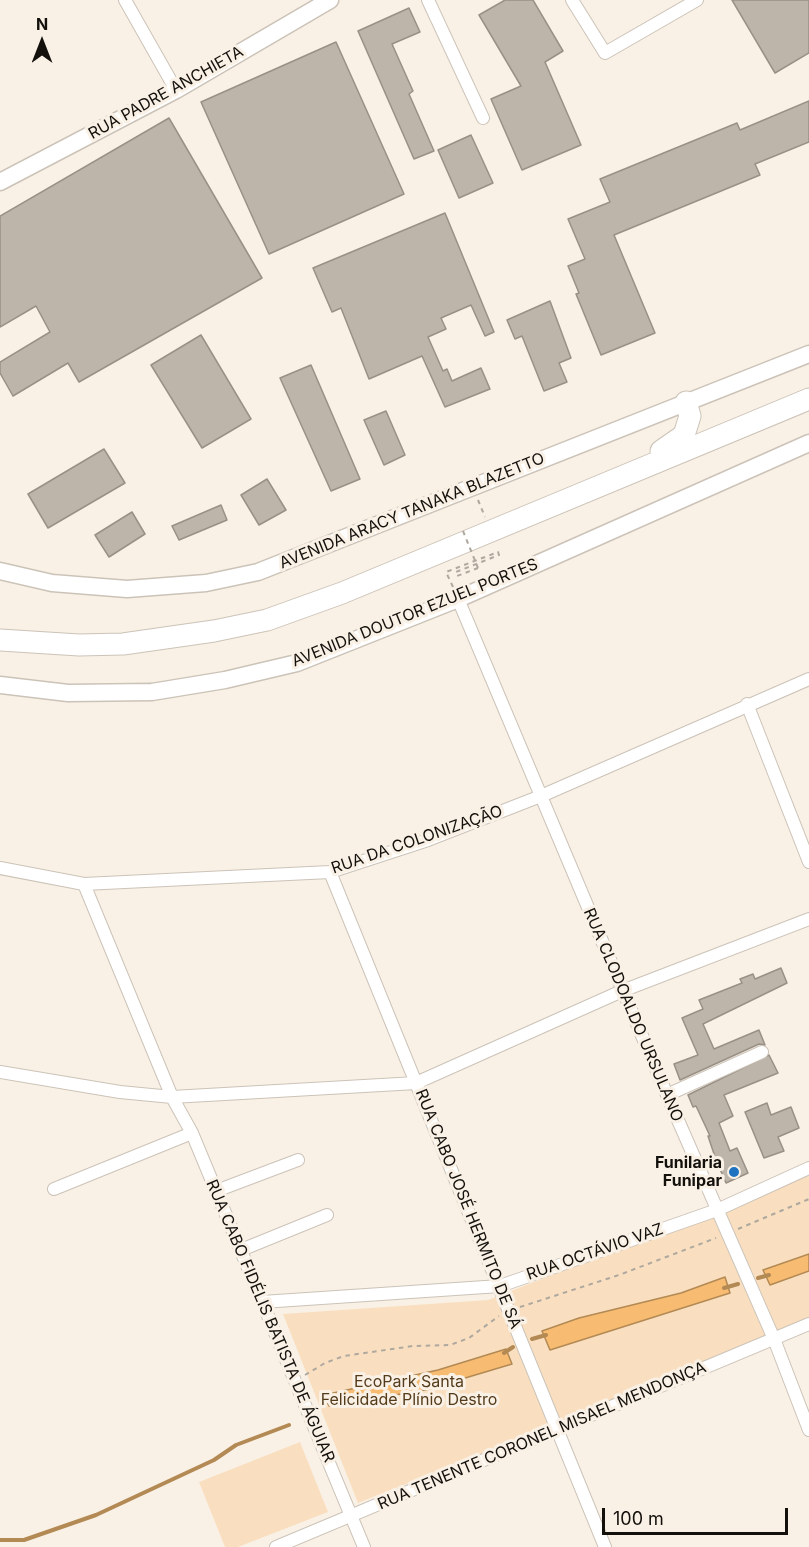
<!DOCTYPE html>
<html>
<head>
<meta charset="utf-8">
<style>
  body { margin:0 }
  #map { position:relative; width:809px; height:1547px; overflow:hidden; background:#faf1e6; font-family:Inter,sans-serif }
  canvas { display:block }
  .north { position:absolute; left:12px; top:12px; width:60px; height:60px; -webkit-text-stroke:4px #faf1e6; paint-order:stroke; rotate:0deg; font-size:16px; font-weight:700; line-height:24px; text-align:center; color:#14110d }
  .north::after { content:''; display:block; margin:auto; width:21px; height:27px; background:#14110d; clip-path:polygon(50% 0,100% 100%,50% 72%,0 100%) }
  .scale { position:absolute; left:602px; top:1508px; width:186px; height:27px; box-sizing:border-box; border:3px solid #14110d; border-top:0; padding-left:8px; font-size:18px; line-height:21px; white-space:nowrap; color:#14110d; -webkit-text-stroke:4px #faf1e6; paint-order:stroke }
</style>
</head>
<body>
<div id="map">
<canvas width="809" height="1547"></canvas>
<div class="north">N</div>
<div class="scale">100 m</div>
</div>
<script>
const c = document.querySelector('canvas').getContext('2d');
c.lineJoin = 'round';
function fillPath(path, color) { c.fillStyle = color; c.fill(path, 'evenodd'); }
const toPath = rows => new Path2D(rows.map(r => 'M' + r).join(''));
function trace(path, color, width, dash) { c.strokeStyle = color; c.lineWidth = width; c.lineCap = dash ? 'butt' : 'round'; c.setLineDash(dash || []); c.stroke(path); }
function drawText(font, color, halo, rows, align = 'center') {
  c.font = font + ' Inter,sans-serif'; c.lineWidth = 6; c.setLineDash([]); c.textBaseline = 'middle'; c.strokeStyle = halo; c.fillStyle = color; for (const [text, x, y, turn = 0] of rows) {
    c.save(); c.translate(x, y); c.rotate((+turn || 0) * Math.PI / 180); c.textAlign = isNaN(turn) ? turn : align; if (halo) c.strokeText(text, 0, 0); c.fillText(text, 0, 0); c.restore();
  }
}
fillPath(toPath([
  [809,1174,809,1324,358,1503,283,1314,488,1300],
  [300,1442,328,1512,238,1547,225,1547,199,1482]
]), '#f9dfc0');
const water = toPath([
  [809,1254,809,1271,770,1285,763,1270,809,1254],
  [725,1277,730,1293,550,1350,542,1331,579,1318,681,1293,725,1277],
  [506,1349,512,1364,425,1390,329,1406,324,1395,438,1370,506,1349]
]);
fillPath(water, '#f7bc72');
trace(water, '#b38954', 1.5);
trace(toPath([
  [758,1278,769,1275],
  [724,1288,738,1284],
  [532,1339,546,1335],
  [504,1353,513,1347],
  [0,1540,24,1540,96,1515,214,1460,236,1445,289,1425]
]), '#b38954', 4);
const building = toPath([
  [505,0,533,0,563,51,545,62,581,145,522,170,491,99,521,86,479,15,505,0],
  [732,0,809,0,809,53,775,73,732,0],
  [409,8,420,32,392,44,413,91,409,94,434,151,414,159,358,31,409,8],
  [336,42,404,194,269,254,201,102,336,42],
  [809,101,809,142,755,164,760,175,614,235,655,333,601,355,576,294,579,293,568,266,585,259,568,219,610,202,600,179,737,123,740,130,809,101],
  [169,118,262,278,79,382,68,363,13,396,0,373,0,362,50,332,36,306,0,327,0,216,169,118],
  [471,135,493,183,459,198,438,150,471,135],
  [445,213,494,332,485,336,471,305,441,318,446,329,428,337,443,371,447,369,452,381,481,368,490,389,445,407,422,356,369,379,341,308,332,312,313,268,445,213],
  [550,301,571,358,559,363,567,382,544,391,522,336,515,339,507,320,550,301],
  [201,335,251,419,202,448,151,365,201,335],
  [311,365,360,479,331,491,280,378,311,365],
  [386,411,405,455,384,465,364,420,386,411],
  [104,449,125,483,48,528,28,494,104,449],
  [267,479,286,510,259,525,241,495,267,479],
  [221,505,227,520,179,540,172,526,221,505],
  [132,512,145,534,109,557,95,535,132,512],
  [781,968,787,983,703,1024,714,1049,759,1030,765,1045,759,1044,680,1080,674,1064,698,1055,682,1018,703,1009,699,1000,742,983,740,979,753,974,755,979,781,968],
  [769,1055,778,1073,724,1095,733,1116,719,1123,730,1151,737,1148,748,1173,726,1183,716,1160,708,1136,710,1136,696,1106,693,1107,688,1095,769,1055],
  [767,1103,771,1115,791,1107,799,1128,778,1137,784,1151,764,1158,745,1112,767,1103]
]);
fillPath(building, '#bdb4aa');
trace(building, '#999086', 1.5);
const street = toPath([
  [125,0,176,90],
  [428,0,483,118],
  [572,0,605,53,697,0],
  [458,599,667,1095,774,1339,809,1430],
  [747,704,809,862],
  [0,868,84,884,330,872,428,840,541,796,809,679],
  [330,872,605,1547],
  [84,884,172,1097,192,1133,364,1547],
  [0,1072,120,1092,172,1097,416,1083,622,991,809,919],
  [667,1095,762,1052],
  [54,1189,192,1133],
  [216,1191,298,1160],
  [241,1250,327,1215],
  [262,1302,500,1286,717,1210,809,1168],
  [276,1547,809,1324]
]);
const secondary = toPath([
  [0,182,176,90,330,0],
  [0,571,52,583,127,589,206,583,258,572,809,354],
  [0,685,68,693,152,692,225,680,297,663,458,599,809,443]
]);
const highway = toPath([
  [661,451,684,435,690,416,686,402],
  [0,640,79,645,123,644,214,631,267,620,342,593,809,399]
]);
trace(street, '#ccc3b8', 14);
trace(secondary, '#ccc3b8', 19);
trace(highway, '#ccc3b8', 23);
trace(toPath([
  [478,500,485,517],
  [453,587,446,572,498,552,499,555,456,572,457,576,478,568],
  [738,1229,809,1199],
  [520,1307,619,1275,716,1238],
  [305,1375,325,1363,344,1356,413,1346,450,1345,469,1338,499,1316]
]), '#afa89f', 2, [4.5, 4.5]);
trace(street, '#fff', 12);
trace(secondary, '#fff', 16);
trace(highway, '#fff', 21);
trace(toPath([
  [463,531,478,568]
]), '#afa89f', 2, [4.5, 4.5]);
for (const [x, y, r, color] of [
  [734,1172,6,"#1e72c0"]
]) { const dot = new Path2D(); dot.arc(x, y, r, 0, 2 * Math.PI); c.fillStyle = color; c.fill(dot); trace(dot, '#faf1e6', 2); }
drawText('16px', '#14110d', '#faf1e6', [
  ["RUA PADRE ANCHIETA",166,93,-29],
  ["AVENIDA ARACY TANAKA BLAZETTO",412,511,-22],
  ["AVENIDA DOUTOR EZUEL PORTES",415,613,-22],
  ["RUA DA COLONIZAÇÃO",417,840,-19],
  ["RUA CLODOALDO URSULANO",633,1015,67],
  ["RUA CABO JOSÉ HERMITO DE SÁ",468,1209,68],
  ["RUA OCTÁVIO VAZ",595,1252,-19],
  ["RUA CABO FIDÉLIS BATISTA DE ÁGUIAR",270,1321,67],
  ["RUA TENENTE CORONEL MISAEL MENDONÇA",542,1436,-23]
]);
drawText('bold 16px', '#14110d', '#faf1e6', [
  ["Funilaria",722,1163],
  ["Funipar",722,1181]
], 'right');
drawText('16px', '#533b1b', '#faf1e6', [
  ["EcoPark Santa",409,1382],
  ["Felicidade Plínio Destro",409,1400]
]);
</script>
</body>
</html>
